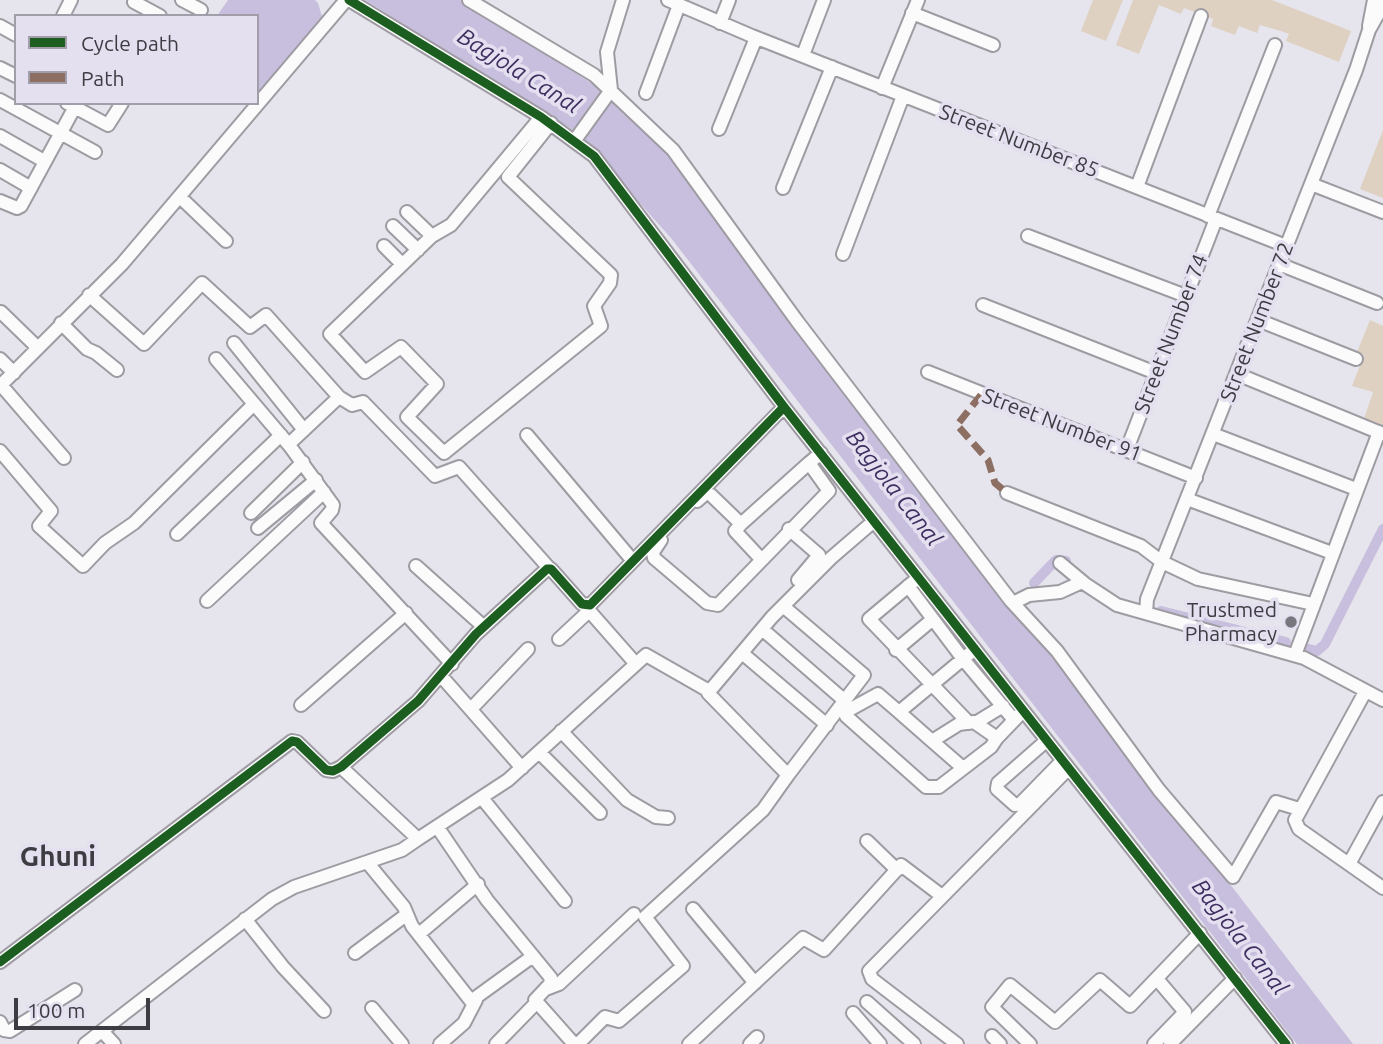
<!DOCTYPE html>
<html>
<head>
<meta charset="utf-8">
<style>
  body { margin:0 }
  #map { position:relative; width:1383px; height:1044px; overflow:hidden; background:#e6e4ec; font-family:Ubuntu,sans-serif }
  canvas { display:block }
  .legend { position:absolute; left:14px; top:14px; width:245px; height:91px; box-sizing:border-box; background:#e4e0f0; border:2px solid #a19eaa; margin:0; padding:9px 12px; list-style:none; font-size:21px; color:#3d3c42 }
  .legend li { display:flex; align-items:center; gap:14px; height:35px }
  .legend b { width:35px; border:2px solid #a19eaa }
  .scale { position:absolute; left:14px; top:998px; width:136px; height:32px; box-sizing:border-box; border:4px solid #3d3c42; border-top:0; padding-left:9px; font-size:21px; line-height:24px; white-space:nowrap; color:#3d3c42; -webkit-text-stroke:5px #e4e0f0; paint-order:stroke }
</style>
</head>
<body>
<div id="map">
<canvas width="1383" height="1044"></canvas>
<ul class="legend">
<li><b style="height:9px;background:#1b5e20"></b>Cycle path</li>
<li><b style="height:9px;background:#8d6e63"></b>Path</li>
</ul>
<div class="scale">100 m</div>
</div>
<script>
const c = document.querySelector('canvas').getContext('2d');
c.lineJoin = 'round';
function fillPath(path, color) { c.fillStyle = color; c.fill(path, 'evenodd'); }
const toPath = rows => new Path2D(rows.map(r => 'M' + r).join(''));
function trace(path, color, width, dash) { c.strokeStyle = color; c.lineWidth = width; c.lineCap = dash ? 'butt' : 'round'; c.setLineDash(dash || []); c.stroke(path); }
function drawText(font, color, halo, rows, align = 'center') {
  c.font = font + ' Ubuntu,sans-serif'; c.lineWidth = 7; c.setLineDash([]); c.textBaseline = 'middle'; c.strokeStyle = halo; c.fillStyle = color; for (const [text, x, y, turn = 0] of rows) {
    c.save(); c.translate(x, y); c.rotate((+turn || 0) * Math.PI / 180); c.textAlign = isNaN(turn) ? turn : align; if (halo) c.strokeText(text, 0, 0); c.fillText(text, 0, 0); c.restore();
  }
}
fillPath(toPath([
  [1093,0,1123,0,1106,41,1081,31],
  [1133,0,1272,0,1351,31,1339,62,1286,41,1289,34,1281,31,1260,25,1257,33,1239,26,1235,35,1211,26,1213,19,1184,8,1181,14,1159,5,1139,54,1116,45],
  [1383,130,1383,198,1360,189],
  [1370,320,1383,326,1383,426,1364,419,1373,392,1352,386,1364,355,1357,352]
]), '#dfd1c2');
fillPath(toPath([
  [228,0,315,0,318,3,323,20,257,94,257,16,217,16],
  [365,0,460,0,618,100,670,156,1353,1044,1297,1044,671,238,575,131]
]), '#c7bfdd');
trace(toPath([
  [1034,583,1056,560,1066,561],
  [1161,611,1286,642],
  [1303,648,1317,651,1325,644,1383,529]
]), '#c7bfdd', 10);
const minor = toPath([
  [182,0,201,10],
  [349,0,541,117,594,156,784,407,1286,1044],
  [469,0,594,75,673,150,797,321,1011,601,1057,651,1159,790,1233,877,1276,802,1299,809],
  [668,0,752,36,1286,246],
  [134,2,160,16],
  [912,13,993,45],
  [63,16,71,0],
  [720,23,729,0],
  [0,26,16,35],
  [1369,26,1374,0],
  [803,55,824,0],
  [0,68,16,76],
  [882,88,918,0],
  [646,93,679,5],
  [0,100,95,152],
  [67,103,108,125,122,103],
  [541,117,451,225,432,236,330,334,365,372,401,347,437,384,407,417,444,453,601,326,594,306,610,283,611,275,508,177,551,123],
  [719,129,756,38],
  [0,136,44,161],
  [575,140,611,90,607,52,623,0],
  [0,170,31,188],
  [1311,184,1383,212],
  [1137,187,1201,16],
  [783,188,832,67],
  [180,197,226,241],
  [0,201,17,208,21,206,77,103],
  [407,212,432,236],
  [1208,216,1275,45],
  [393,226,418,250],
  [1028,236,1186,296],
  [384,246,402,264],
  [843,254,903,96],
  [1279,264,1377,303],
  [89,295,144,344,202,283,250,327,266,315,339,397,289,444],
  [983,305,1156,373],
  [1,312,38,348],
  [1258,320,1356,359],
  [61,323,87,349,96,353,117,370],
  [234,343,304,430],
  [0,359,14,373],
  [216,359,289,445,333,505,332,510,321,523,452,664],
  [928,372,1196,478],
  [1237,374,1383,434],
  [1,385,64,458],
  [0,386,122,264,346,0],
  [339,397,352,405,363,402,435,476,459,467,549,568],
  [1213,434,1356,489],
  [527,435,633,561],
  [1127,449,1216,219],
  [0,451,51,511,39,526,83,566,105,543,134,523,254,404],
  [1007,493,1141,546,1162,562,1198,579,1313,604],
  [1187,499,1332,553],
  [697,501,706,493,711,495,741,524,735,531,761,559],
  [251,513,303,462],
  [741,524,809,463],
  [258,528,316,480],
  [789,529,819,555,798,580],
  [177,534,281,435],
  [661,540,653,552,654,558,707,603,718,605,829,491,809,463,821,453],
  [1060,563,1084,583],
  [416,566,484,627],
  [918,578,869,619,969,723],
  [908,586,963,659,1014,720],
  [207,601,324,492],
  [1013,603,1029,595,1060,592,1082,582,1117,605,1304,658,1383,700],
  [585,606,636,664],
  [783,606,864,675,788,775,708,693,772,617,831,558,874,521],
  [1146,613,1147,599,1356,70,1369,30,1383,5],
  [762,629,845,701],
  [559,639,589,611],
  [975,649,899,712,932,741,959,724,974,722,997,738,1023,711],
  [896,650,933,619],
  [742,653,827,725],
  [1295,655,1379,432],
  [442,677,522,768],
  [1365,692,1295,820,1299,829,1383,888],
  [301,705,406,613],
  [471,709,528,649],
  [899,712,878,694,849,710,846,716,926,787,939,787,991,747,997,738],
  [977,722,1003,706],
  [561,731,627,800,656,817,668,818],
  [932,741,963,768],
  [1046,741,998,783,997,789,1015,805,1020,804,1062,761],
  [539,752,600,813],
  [341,767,418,839,508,780,646,655,709,691],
  [482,798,565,901],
  [438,828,487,900,551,978,550,984,535,1000,574,1044],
  [867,841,897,870],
  [367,862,404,907,412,926,471,1001,533,956],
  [1349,864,1383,802],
  [693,909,755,983],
  [245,919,283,967,324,1011],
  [419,934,478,884],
  [355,953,406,915],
  [0,962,292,741,297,742,326,770,333,771,341,767,418,701,476,634,547,569,551,569,582,604,590,605,784,407],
  [546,989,559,984,634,914],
  [867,1002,914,1044],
  [372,1008,402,1044],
  [853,1013,880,1044],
  [0,1022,4,1030,10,1031,75,990],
  [102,1031,114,1044],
  [992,1036,1000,1044],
  [85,1044,272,899,294,887,402,850,418,839],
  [440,1044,464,1023,476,1000],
  [496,1044,537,1002],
  [578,1044,605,1017,619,1021,683,966,645,917,763,810,788,775],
  [689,1044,803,938,824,950,901,865,942,896],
  [750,1044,757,1037],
  [957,1044,872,979,869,971,1068,769],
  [1030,1044,992,1007,1010,985,1055,1022,1100,980,1130,1006,1200,933],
  [1154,1044,1185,1012,1157,979],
  [1170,1044,1235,978]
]);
trace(minor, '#9e9ca2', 16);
trace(minor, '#fbfbfc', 12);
trace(toPath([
  [981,395,957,425,988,460,995,483,1007,493]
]), '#8d6e63', 7, [14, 7]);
trace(toPath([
  [349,0,541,117,594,156,784,407,1286,1044],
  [0,962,292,741,297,742,326,770,333,771,341,767,418,701,476,634,547,569,551,569,582,604,590,605,784,407]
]), '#1b5e20', 9);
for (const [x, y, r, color] of [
  [1291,622,7,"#78777e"]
]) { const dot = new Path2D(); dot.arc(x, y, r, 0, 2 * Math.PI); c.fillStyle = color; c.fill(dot); trace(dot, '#e4e0f0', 2.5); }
drawText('21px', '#3d3c42', '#e4e0f0', [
  ["Street Number 85",1019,141,21],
  ["Street Number 72",1257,322,-69],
  ["Street Number 74",1171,334,-69],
  ["Street Number 91",1062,425,21]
]);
drawText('21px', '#3d3c42', '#e4e0f0', [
  ["Trustmed",1277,610],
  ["Pharmacy",1277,634]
], 'right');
drawText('italic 23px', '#3f2e60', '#e4e0f0', [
  ["Bagjola Canal",519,71,32],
  ["Bagjola Canal",894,488,52],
  ["Bagjola Canal",1240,937,52]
]);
drawText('bold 28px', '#3d3c42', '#e4e0f0', [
  ["Ghuni",58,857]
]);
</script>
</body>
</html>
